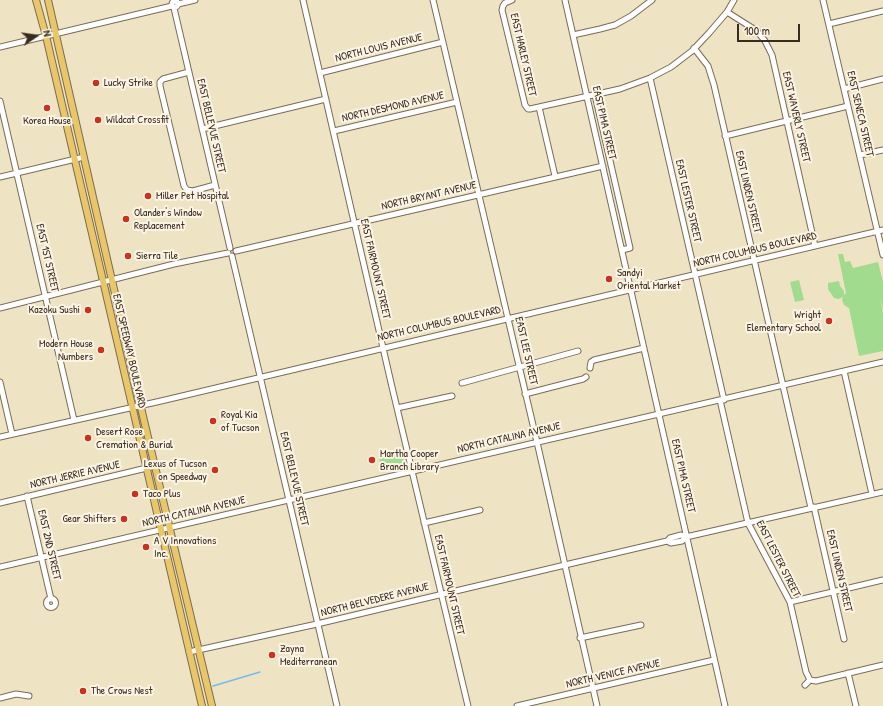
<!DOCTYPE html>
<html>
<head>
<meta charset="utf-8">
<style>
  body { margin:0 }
  #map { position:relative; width:883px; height:706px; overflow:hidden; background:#eee4c4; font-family:"Patrick Hand",sans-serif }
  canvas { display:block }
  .north { position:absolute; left:16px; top:16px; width:40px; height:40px; -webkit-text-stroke:3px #fcf5e5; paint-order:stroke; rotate:77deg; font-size:11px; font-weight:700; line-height:16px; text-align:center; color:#3b2a1e }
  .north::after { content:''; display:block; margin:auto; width:14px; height:18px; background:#3b2a1e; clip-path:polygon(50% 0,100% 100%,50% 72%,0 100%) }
  .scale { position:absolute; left:737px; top:24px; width:63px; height:18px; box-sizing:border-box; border:2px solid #3b2a1e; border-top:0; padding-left:5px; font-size:12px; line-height:14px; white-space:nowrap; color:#3b2a1e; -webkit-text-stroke:3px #fcf5e5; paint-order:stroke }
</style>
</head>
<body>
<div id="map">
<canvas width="883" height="706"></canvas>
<div class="north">N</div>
<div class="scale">100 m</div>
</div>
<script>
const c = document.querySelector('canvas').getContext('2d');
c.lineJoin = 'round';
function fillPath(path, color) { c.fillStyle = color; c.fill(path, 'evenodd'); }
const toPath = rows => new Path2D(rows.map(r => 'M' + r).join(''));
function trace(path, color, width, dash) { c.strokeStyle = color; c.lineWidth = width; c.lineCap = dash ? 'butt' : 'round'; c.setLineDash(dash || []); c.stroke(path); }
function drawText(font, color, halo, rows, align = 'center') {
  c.font = font + ' "Patrick Hand",sans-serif'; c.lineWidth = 4; c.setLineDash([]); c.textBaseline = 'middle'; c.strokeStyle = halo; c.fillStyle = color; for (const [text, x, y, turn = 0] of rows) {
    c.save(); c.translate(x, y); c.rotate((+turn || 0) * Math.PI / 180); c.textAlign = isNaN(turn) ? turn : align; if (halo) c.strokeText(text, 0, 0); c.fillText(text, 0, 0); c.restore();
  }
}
fillPath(toPath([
  [838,254,843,254,845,262,850,261,853,268,878,262,883,282,883,310,879,295,883,313,883,351,859,356,849,308,844,305,842,300,843,297,839,299,834,298,828,289,828,283,839,281,840,286,844,291,844,295,846,293],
  [799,280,804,300,795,302,790,282],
  [386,452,404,453,404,460,400,467,392,470,382,467,379,464,380,456]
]), '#a0db8e');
trace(toPath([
  [213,686,260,672]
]), '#75bbec', 1.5);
const minor = toPath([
  [303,0,392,387,468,706],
  [433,0,537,442,597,706],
  [512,0,505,3,503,6,502,10,525,105,528,109,530,109,620,89,650,78,671,67,692,51,709,33,727,12,734,0],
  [565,0,725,706],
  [823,0,883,255],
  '172 4a3 3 0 1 1 6 0a3 3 0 1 1-6 0Z',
  [178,4,195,0],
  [174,8,230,248],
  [727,12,757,31,765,41,772,55,815,246],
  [829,24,883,11],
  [573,35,600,29,615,25,631,16,652,0],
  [0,47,172,6],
  [694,48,708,66,714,85,811,508],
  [189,72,163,79,160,82,160,86,184,186,187,190,193,191,215,185],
  [320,73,443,42],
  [650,78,724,400],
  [844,89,883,79],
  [595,95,630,248,622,250],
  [0,101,74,420],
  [539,107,555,176],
  [202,129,326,99],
  [334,131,457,102],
  [725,136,848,106],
  [860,155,883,150],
  [0,177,84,157],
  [236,251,603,166],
  [232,256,337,706],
  [0,308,174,264,228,253],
  [590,368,591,362,594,360,644,348],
  [844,371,872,494],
  [0,382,12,434],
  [462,383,578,351],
  [525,394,583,379,586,377],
  [720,400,748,523,790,602,806,672,810,680],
  [397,408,452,396],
  [0,437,161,401,883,230],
  [27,496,51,599],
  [0,503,155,466],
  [814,507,844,639],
  [424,523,480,510],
  [686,537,883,492],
  [0,567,883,362],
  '46.5 603a4.5 4.5 0 1 1 9 0a4.5 4.5 0 1 1-9 0Z',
  [790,602,883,580],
  [580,638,641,625],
  [189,652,317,624,565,565,667,541,670,538,681,535,686,537,682,541,671,543,667,541],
  [848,673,856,706],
  [810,680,816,681,883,665],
  [805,685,810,680],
  [0,698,16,694,29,696],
  [517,706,714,660]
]);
const major = toPath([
  [36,0,46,36,202,706],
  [48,0,142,412,212,706]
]);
trace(minor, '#7a6b58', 7);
trace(major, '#7a6b58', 8);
trace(minor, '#fff', 5);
trace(major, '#e9c769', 6);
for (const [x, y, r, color] of [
  [96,83,4,"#c8321e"],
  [47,108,4,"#c8321e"],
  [98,120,4,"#c8321e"],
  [148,196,4,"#c8321e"],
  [126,219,4,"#c8321e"],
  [128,256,4,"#c8321e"],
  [609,279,4,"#c8321e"],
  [88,310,4,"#c8321e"],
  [829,321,4,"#c8321e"],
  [101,350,4,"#c8321e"],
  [213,421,4,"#c8321e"],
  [88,438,4,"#c8321e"],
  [372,460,4,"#c8321e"],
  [215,470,4,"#c8321e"],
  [135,494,4,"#c8321e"],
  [124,519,4,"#c8321e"],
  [146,547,4,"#c8321e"],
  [272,655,4,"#c8321e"],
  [83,691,4,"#c8321e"]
]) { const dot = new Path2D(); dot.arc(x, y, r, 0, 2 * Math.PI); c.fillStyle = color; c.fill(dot); trace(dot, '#fcf5e5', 1.5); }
drawText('11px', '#3b2a1e', '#fcf5e5', [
  ["NORTH LOUIS AVENUE",379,48,-14],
  ["EAST HARLEY STREET",523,55,77],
  ["NORTH DESMOND AVENUE",393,107,-13],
  ["EAST SENECA STREET",860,114,77],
  ["EAST WAVERLY STREET",796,117,77],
  ["EAST PIMA STREET",604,123,77],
  ["EAST BELLEVUE STREET",211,126,77],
  ["EAST LINDEN STREET",748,192,77],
  ["NORTH BRYANT AVENUE",429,196,-13],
  ["EAST LESTER STREET",688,201,77],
  ["NORTH COLUMBUS BOULEVARD",755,250,-13],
  ["EAST 1ST STREET",47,258,77],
  ["EAST FAIRMOUNT STREET",375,269,77],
  ["NORTH COLUMBUS BOULEVARD",439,324,-13],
  ["EAST SPEEDWAY BOULEVARD",129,351,77],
  ["EAST LEE STREET",526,351,77],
  ["NORTH CATALINA AVENUE",509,438,-13],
  ["NORTH JERRIE AVENUE",75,475,-13],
  ["EAST PIMA STREET",683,476,77],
  ["EAST BELLEVUE STREET",294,479,77],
  ["NORTH CATALINA AVENUE",194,512,-13],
  ["EAST 2ND STREET",49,545,77],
  ["EAST LESTER STREET",778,559,63],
  ["EAST LINDEN STREET",839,571,77],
  ["EAST FAIRMOUNT STREET",449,585,77],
  ["NORTH BELVEDERE AVENUE",375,600,-14],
  ["NORTH VENICE AVENUE",613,674,-13]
]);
drawText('11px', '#3b2a1e', '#fcf5e5', [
  ["Lucky Strike",104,83],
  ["Wildcat Crossfit",106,120],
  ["Korea House",47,121,"center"],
  ["Miller Pet Hospital",156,196],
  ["Olander's Window",134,213],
  ["Replacement",134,226],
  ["Sierra Tile",136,256],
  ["Sandyi",617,273],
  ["Oriental Market",617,286],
  ["Kazoku Sushi",80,310,"right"],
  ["Wright",821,315,"right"],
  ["Elementary School",821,328,"right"],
  ["Modern House",93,344,"right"],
  ["Numbers",93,357,"right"],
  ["Royal Kia",221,415],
  ["of Tucson",221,428],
  ["Desert Rose",96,432],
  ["Cremation & Burial",96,445],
  ["Martha Cooper",380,454],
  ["Branch Library",380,467],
  ["Lexus of Tucson",207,464,"right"],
  ["on Speedway",207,477,"right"],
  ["Taco Plus",143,494],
  ["Gear Shifters",116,519,"right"],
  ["A V Innovations",154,541],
  ["Inc.",154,554],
  ["Zayna",280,649],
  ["Mediterranean",280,662],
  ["The Crows Nest",91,691]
], 'left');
</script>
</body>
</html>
